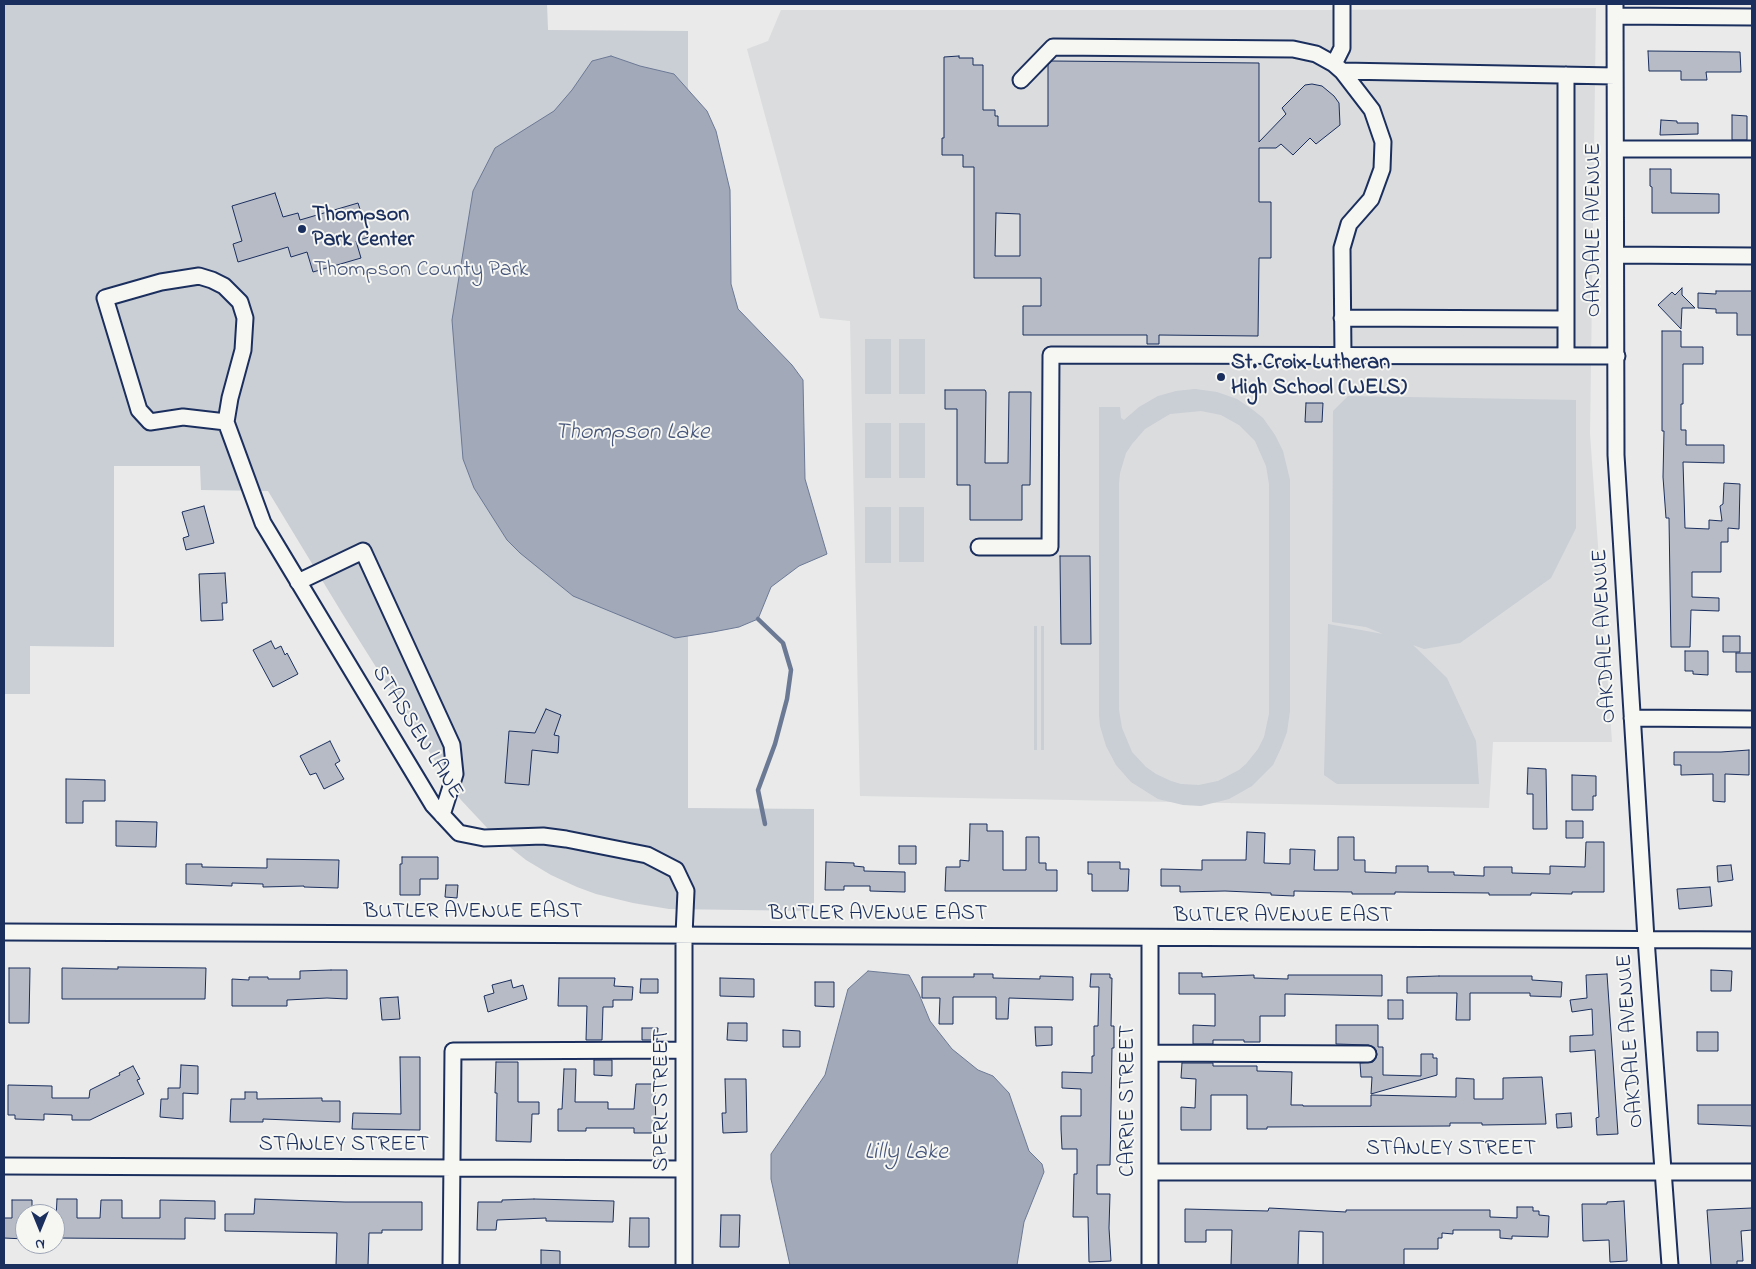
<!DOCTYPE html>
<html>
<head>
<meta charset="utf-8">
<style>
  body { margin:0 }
  #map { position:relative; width:1756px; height:1269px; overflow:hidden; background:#e9eae9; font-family:"Indie Flower",sans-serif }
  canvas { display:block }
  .frame { position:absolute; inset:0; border:5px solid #1b2f5e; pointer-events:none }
  .north { position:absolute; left:15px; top:1204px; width:50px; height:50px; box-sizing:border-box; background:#f6f6f2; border:1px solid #9ea6b7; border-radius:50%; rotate:180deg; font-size:14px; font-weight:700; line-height:20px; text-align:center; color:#1b2f5e }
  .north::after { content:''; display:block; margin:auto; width:18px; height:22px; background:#1b2f5e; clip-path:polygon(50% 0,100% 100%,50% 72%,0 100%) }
</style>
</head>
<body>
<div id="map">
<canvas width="1756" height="1269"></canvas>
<div class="frame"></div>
<div class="north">N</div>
</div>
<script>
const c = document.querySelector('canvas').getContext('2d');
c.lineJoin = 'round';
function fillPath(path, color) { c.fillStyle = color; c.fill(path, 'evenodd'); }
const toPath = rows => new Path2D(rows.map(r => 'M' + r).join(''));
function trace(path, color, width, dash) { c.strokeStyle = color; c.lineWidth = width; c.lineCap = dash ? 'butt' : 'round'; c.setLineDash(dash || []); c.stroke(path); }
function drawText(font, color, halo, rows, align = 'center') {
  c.font = font + ' "Indie Flower",sans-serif'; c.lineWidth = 4; c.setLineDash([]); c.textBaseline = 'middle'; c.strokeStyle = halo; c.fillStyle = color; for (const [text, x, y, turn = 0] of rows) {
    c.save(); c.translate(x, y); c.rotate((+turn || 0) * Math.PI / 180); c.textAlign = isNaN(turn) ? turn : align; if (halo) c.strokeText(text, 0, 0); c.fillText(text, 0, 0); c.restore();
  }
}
fillPath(toPath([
  [1596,8,1590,434,1612,742,1493,742,1489,808,860,796,850,321,820,318,747,49,768,41,781,10,1328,10]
]), '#dadcde');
fillPath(toPath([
  [4,4,547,4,548,30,688,31,688,808,814,809,814,911,669,909,633,903,596,894,577,887,551,875,526,860,491,832,461,800,447,780,342,613,268,491,201,490,200,466,114,466,114,647,30,646,30,694,4,694],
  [865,339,891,339,891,394,865,394],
  [899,339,925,339,925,394,899,394],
  [1195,389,1217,392,1237,399,1253,410,1263,418,1275,435,1283,451,1290,480,1290,711,1287,732,1281,748,1273,765,1252,786,1229,799,1201,806,1183,805,1158,799,1131,782,1116,765,1106,746,1100,726,1099,715,1099,407,1120,407,1121,418,1124,420,1139,407,1158,396,1176,391],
  [1201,411,1221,415,1239,425,1255,441,1266,466,1269,484,1269,714,1264,737,1258,749,1246,764,1239,770,1218,781,1199,785,1181,784,1171,781,1156,774,1146,767,1132,752,1122,728,1119,710,1119,483,1120,473,1126,453,1132,444,1145,429,1170,414],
  [1348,396,1576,400,1576,528,1551,578,1460,643,1424,649,1413,645,1447,678,1476,741,1479,784,1337,784,1324,775,1328,624,1383,634,1366,627,1332,622,1333,411],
  [865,423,891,423,891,478,865,478],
  [899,423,925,423,925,478,899,478],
  [865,507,891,507,891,563,865,563],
  [899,507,924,507,924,562,899,562],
  [1034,626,1037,626,1037,750,1034,750],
  [1041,626,1044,626,1044,750,1041,750]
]), '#caced5');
const water = toPath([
  [611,56,640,66,674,74,707,111,716,131,730,190,731,284,738,309,792,365,803,380,805,479,827,554,799,566,771,587,758,619,739,627,713,632,675,638,573,596,520,553,507,540,474,488,463,459,452,320,473,191,495,148,554,111,572,90,592,61,611,56],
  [868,971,909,975,919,994,930,1021,952,1049,978,1070,993,1076,1009,1093,1029,1151,1042,1164,1044,1172,1024,1222,1017,1265,790,1265,771,1179,771,1154,825,1075,848,989,868,971]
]);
fillPath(water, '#a2aaba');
trace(water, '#6c7995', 1);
trace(toPath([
  [758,619,783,643,791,670,787,699,775,744,758,790,765,824]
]), '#6c7995', 4.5);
const building = toPath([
  [1648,51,1740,52,1741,72,1706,72,1707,80,1681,80,1681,71,1649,71,1648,51],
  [959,56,959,58,973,58,973,65,983,65,983,110,995,110,995,116,998,116,998,126,1048,126,1048,65,1052,61,1259,63,1259,142,1286,114,1282,108,1305,85,1312,84,1322,86,1334,96,1339,103,1340,125,1316,144,1310,138,1293,155,1281,144,1276,148,1259,148,1259,202,1271,202,1271,258,1259,258,1258,336,1159,335,1159,344,1147,344,1147,335,1023,335,1023,306,1041,306,1041,278,974,278,974,167,963,167,963,155,942,155,942,138,944,138,944,57,959,56],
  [996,213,1020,214,1020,256,995,256,996,213],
  [1732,115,1747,116,1747,140,1732,140,1732,115],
  [1661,120,1677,121,1677,123,1698,123,1698,134,1660,135,1661,120],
  [1650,169,1671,169,1671,193,1719,194,1719,213,1652,213,1652,187,1650,186,1650,169],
  [275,193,283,217,298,213,300,220,358,203,369,237,356,241,361,258,313,272,307,252,291,257,288,247,238,262,233,244,242,241,232,206,275,193],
  [1682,288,1682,295,1695,308,1682,308,1681,329,1658,305,1672,292,1675,295,1682,288],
  [1716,291,1752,291,1752,335,1737,335,1737,313,1716,313,1716,309,1698,308,1698,293,1716,294,1716,291],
  [1662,331,1681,331,1681,347,1703,347,1703,364,1683,364,1683,404,1681,404,1681,430,1686,430,1686,445,1724,445,1724,463,1683,462,1685,528,1709,529,1709,520,1722,521,1720,506,1723,504,1724,483,1740,484,1739,529,1728,528,1728,542,1721,542,1721,572,1692,572,1692,597,1719,598,1719,611,1691,610,1690,647,1671,647,1669,518,1666,518,1663,477,1664,431,1662,431,1662,331],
  [945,390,985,390,986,392,985,463,1008,463,1009,392,1031,392,1030,485,1022,485,1022,520,970,520,970,485,957,485,957,409,945,409,945,390],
  [1306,403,1323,403,1322,422,1305,422,1306,403],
  [204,506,214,543,186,550,183,538,189,536,182,512,204,506],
  [1060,556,1090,556,1091,644,1061,644,1060,556],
  [225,573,227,603,222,603,223,620,201,621,199,574,225,573],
  [1723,636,1740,636,1740,652,1723,652,1723,636],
  [271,641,275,649,281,646,285,655,287,653,298,674,273,687,253,650,271,641],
  [1685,651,1708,651,1708,675,1693,674,1693,671,1685,671,1685,651],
  [1736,653,1752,653,1752,672,1736,672,1736,653],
  [546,709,561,715,554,735,559,736,558,753,532,750,529,785,505,783,509,731,535,733,546,709],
  [330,741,340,761,335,764,344,779,324,789,316,773,310,775,300,756,330,741],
  [1749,750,1749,775,1725,774,1725,802,1713,801,1713,774,1681,775,1681,765,1674,765,1674,752,1721,752,1749,750],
  [1528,768,1546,769,1547,829,1533,829,1533,794,1527,794,1528,768],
  [1572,775,1596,776,1596,796,1593,796,1593,810,1572,810,1572,775],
  [66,779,105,780,105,801,83,801,83,823,66,823,66,779],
  [116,821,157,822,156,847,116,846,116,821],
  [1566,821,1583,821,1583,838,1566,838,1566,821],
  [970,824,987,824,987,831,1003,831,1003,870,1026,870,1026,837,1039,837,1039,863,1046,863,1046,870,1057,870,1057,891,945,891,946,867,960,867,960,860,969,861,970,824],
  [1247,832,1265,833,1264,863,1290,864,1290,849,1315,850,1314,870,1338,870,1338,837,1354,837,1354,860,1365,860,1365,872,1396,873,1396,866,1428,866,1428,872,1454,872,1454,875,1484,876,1484,867,1512,867,1512,873,1550,874,1550,866,1585,867,1586,842,1604,842,1604,892,1572,892,1572,894,1531,893,1531,895,1489,895,1489,893,1395,892,1395,894,1352,894,1352,892,1294,891,1294,896,1271,895,1271,893,1225,891,1180,892,1180,886,1161,886,1161,869,1202,870,1202,860,1246,860,1247,832],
  [899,846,916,846,916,864,899,864,899,846],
  [402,857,438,857,438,879,420,879,420,895,400,895,400,864,402,864,402,857],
  [267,859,339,860,338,888,304,887,304,886,263,887,263,884,232,883,232,886,186,884,186,864,202,864,202,867,267,868,267,859],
  [826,862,854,863,854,866,864,867,864,871,905,872,905,892,870,891,870,886,844,886,844,890,825,890,826,862],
  [1088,862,1120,862,1120,869,1129,869,1128,891,1092,891,1092,874,1088,874,1088,862],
  [1731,865,1733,880,1718,882,1717,866,1731,865],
  [446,885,458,885,457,898,445,897,446,885],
  [1710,887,1712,906,1679,909,1677,889,1710,887],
  [118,967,206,968,205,999,62,999,62,968,118,969,118,967],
  [9,968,30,968,29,1023,9,1023,9,968],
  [331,970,347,970,347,999,327,998,287,1000,287,1006,232,1006,232,979,249,980,249,977,268,977,268,979,300,979,300,971,331,970],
  [1711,970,1732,971,1731,991,1711,991,1711,970],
  [1179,973,1202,973,1202,977,1254,975,1254,978,1288,979,1288,975,1382,975,1382,996,1285,994,1285,1016,1260,1016,1260,1042,1244,1042,1244,1040,1213,1040,1213,1044,1193,1044,1193,1025,1215,1026,1215,994,1179,994,1179,973],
  [974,974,993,974,993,978,1040,979,1040,976,1073,977,1073,1000,1009,998,1008,1019,996,1019,996,997,953,997,953,1024,939,1024,940,998,922,998,922,977,974,977,974,974],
  [1091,974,1110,974,1110,978,1112,978,1111,1026,1114,1026,1114,1048,1112,1048,1110,1165,1097,1165,1097,1194,1110,1194,1109,1228,1111,1261,1089,1262,1088,1217,1073,1217,1074,1174,1077,1174,1077,1149,1062,1149,1061,1129,1061,1116,1081,1116,1081,1089,1062,1088,1062,1072,1092,1073,1092,1056,1094,1056,1094,1026,1098,1026,1099,987,1090,987,1091,974],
  [1607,974,1618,1134,1597,1135,1596,1118,1599,1117,1595,1050,1570,1052,1570,1036,1593,1035,1592,1009,1572,1012,1570,1000,1587,998,1586,975,1607,974],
  [1439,976,1532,976,1532,980,1562,982,1561,997,1530,996,1530,993,1470,993,1470,1020,1456,1020,1457,993,1407,993,1407,977,1439,976],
  [559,978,615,978,614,986,633,987,632,1000,613,1000,613,1007,603,1007,602,1040,586,1040,587,1006,558,1006,559,978],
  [720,978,754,979,754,997,720,996,720,978],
  [641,979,658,979,658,993,640,993,641,979],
  [511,980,513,988,523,985,527,999,488,1012,484,996,494,993,492,985,511,980],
  [815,982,834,982,834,1007,815,1006,815,982],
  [398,997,400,1019,382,1020,380,998,398,997],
  [1388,1000,1403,1000,1403,1019,1388,1019,1388,1000],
  [728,1023,747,1023,747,1041,727,1040,728,1023],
  [1336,1025,1378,1025,1378,1047,1383,1047,1383,1075,1421,1076,1421,1054,1433,1054,1433,1058,1437,1058,1437,1075,1371,1094,1372,1077,1361,1077,1360,1063,1373,1062,1377,1055,1376,1050,1369,1045,1336,1044,1336,1025],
  [1035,1027,1052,1027,1052,1045,1036,1046,1035,1027],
  [642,1028,658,1028,657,1040,642,1040,642,1028],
  [783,1030,800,1031,800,1047,783,1047,783,1030],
  [1697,1032,1718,1032,1718,1051,1697,1051,1697,1032],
  [400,1057,420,1057,420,1130,352,1129,353,1113,401,1114,400,1057],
  [594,1060,612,1060,612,1076,594,1075,594,1060],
  [496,1062,518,1062,518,1102,539,1102,539,1114,532,1114,531,1142,496,1141,497,1093,495,1093,496,1062],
  [1182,1063,1213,1063,1213,1066,1257,1066,1257,1071,1292,1072,1291,1105,1303,1105,1303,1106,1371,1106,1371,1095,1456,1097,1456,1078,1474,1079,1474,1099,1503,1099,1503,1078,1542,1077,1546,1124,1482,1125,1482,1123,1450,1123,1450,1126,1267,1127,1267,1129,1247,1129,1247,1095,1211,1095,1211,1130,1181,1130,1181,1107,1195,1108,1196,1079,1181,1078,1182,1063],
  [181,1065,198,1066,198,1094,183,1093,183,1119,160,1117,161,1099,168,1099,168,1088,180,1088,181,1065],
  [133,1066,140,1079,137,1080,144,1094,90,1120,72,1120,72,1115,44,1114,44,1120,15,1119,15,1115,8,1115,8,1085,52,1086,52,1098,89,1098,90,1090,120,1075,119,1073,133,1066],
  [564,1069,576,1069,575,1102,608,1102,608,1109,634,1109,636,1084,655,1084,656,1133,634,1133,634,1128,586,1128,586,1131,558,1131,558,1109,562,1109,564,1069],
  [725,1079,746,1079,747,1132,723,1133,722,1113,726,1113,725,1079],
  [245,1092,257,1092,257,1099,322,1098,322,1101,340,1101,340,1122,263,1119,263,1122,230,1122,231,1099,245,1099,245,1092],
  [1698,1105,1752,1105,1752,1126,1698,1124,1698,1105],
  [1571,1113,1572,1127,1557,1128,1556,1114,1571,1113],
  [57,1199,77,1199,77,1218,100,1218,101,1200,122,1200,122,1218,160,1218,160,1200,215,1201,215,1219,185,1218,185,1239,55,1238,57,1199],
  [255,1199,345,1202,422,1202,422,1230,382,1230,382,1233,369,1233,368,1265,336,1265,337,1233,225,1231,225,1214,254,1214,255,1199],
  [534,1199,614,1201,613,1222,546,1221,546,1218,497,1220,496,1230,477,1230,478,1202,502,1202,502,1200,534,1199],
  [12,1200,32,1200,32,1214,25,1214,25,1239,4,1238,4,1218,12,1218,12,1200],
  [1624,1201,1627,1261,1610,1262,1609,1240,1583,1241,1582,1204,1607,1204,1607,1202,1624,1201],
  [1517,1207,1533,1207,1533,1211,1539,1211,1539,1215,1549,1216,1548,1237,1512,1236,1512,1239,1500,1238,1500,1230,1453,1230,1453,1234,1442,1233,1442,1238,1438,1238,1438,1249,1404,1249,1404,1265,1323,1265,1323,1232,1299,1231,1298,1265,1231,1265,1232,1230,1206,1230,1206,1242,1185,1242,1185,1209,1268,1211,1269,1208,1289,1209,1346,1212,1346,1210,1490,1210,1490,1217,1517,1218,1517,1207],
  [1752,1208,1752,1230,1741,1231,1743,1261,1737,1261,1737,1265,1711,1265,1707,1210,1752,1208],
  [721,1215,740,1215,739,1247,720,1247,721,1215],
  [630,1218,649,1218,649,1247,629,1247,630,1218],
  [541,1250,560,1251,560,1265,541,1265,541,1250]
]);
fillPath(building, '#b6bbc6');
trace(building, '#1b2f5e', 1);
const minor = toPath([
  [1615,4,1616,455,1646,939,1670,1265],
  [1615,16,1752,17],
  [1334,64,1342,48,1342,4],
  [1342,71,1615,76],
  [1021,80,1053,47,1293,49,1316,54,1334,64,1342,71,1372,110,1383,142,1382,169,1374,191,1371,199,1349,224,1342,248,1343,356],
  [1616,149,1752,149],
  [1617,255,1752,256],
  [1342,318,1566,319],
  [1566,356,1566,75],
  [226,422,183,417,150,422,139,410,105,298,161,282,199,276,212,280,224,286,240,302,245,318,243,350,230,398,226,422,263,523,433,805,459,833,484,838,543,836,566,839,647,855,676,870,686,891,684,935,684,1265],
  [979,547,1050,547,1051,355,1617,356],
  [298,582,363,551,452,745,455,774,442,815],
  [1632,718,1752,719],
  [4,932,1752,940],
  [1150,1053,1368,1054],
  [4,1166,684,1169],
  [1150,1172,1752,1172],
  [451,1265,453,1051,684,1050],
  [1150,1265,1150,938]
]);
trace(minor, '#1b2f5e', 19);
trace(minor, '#f6f6f2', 15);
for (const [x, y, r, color] of [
  [302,229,5,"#1b2f5e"],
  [1221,377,5,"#1b2f5e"]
]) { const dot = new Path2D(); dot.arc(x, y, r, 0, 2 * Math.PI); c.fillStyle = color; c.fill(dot); trace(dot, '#f6f6f2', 2); }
drawText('bold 22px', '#1b2f5e', '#f6f6f2', [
  ["Thompson",312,216],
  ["Park Center",312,241],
  ["St. Croix Lutheran",1231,364],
  ["High School (WELS)",1231,389]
], 'left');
drawText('22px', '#1b2f5e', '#f6f6f2', [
  ["OAKDALE AVENUE",1595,230,-90],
  ["OAKDALE AVENUE",1606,636,-93],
  ["STASSEN LANE",416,733,58],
  ["BUTLER AVENUE EAST",473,913],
  ["BUTLER AVENUE EAST",878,915],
  ["BUTLER AVENUE EAST",1283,917],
  ["OAKDALE AVENUE",1632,1041,-94],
  ["SPERL STREET",663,1100,-90],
  ["CARRIE STREET",1129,1101,-90],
  ["STANLEY STREET",344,1146],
  ["STANLEY STREET",1451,1150]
]);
drawText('22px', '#47577c', '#f6f6f2', [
  ["Thompson County Park",421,271]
]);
drawText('italic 24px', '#44547a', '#f6f6f2', [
  ["Thompson Lake",632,434],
  ["Lilly Lake",906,1154]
]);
</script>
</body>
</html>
